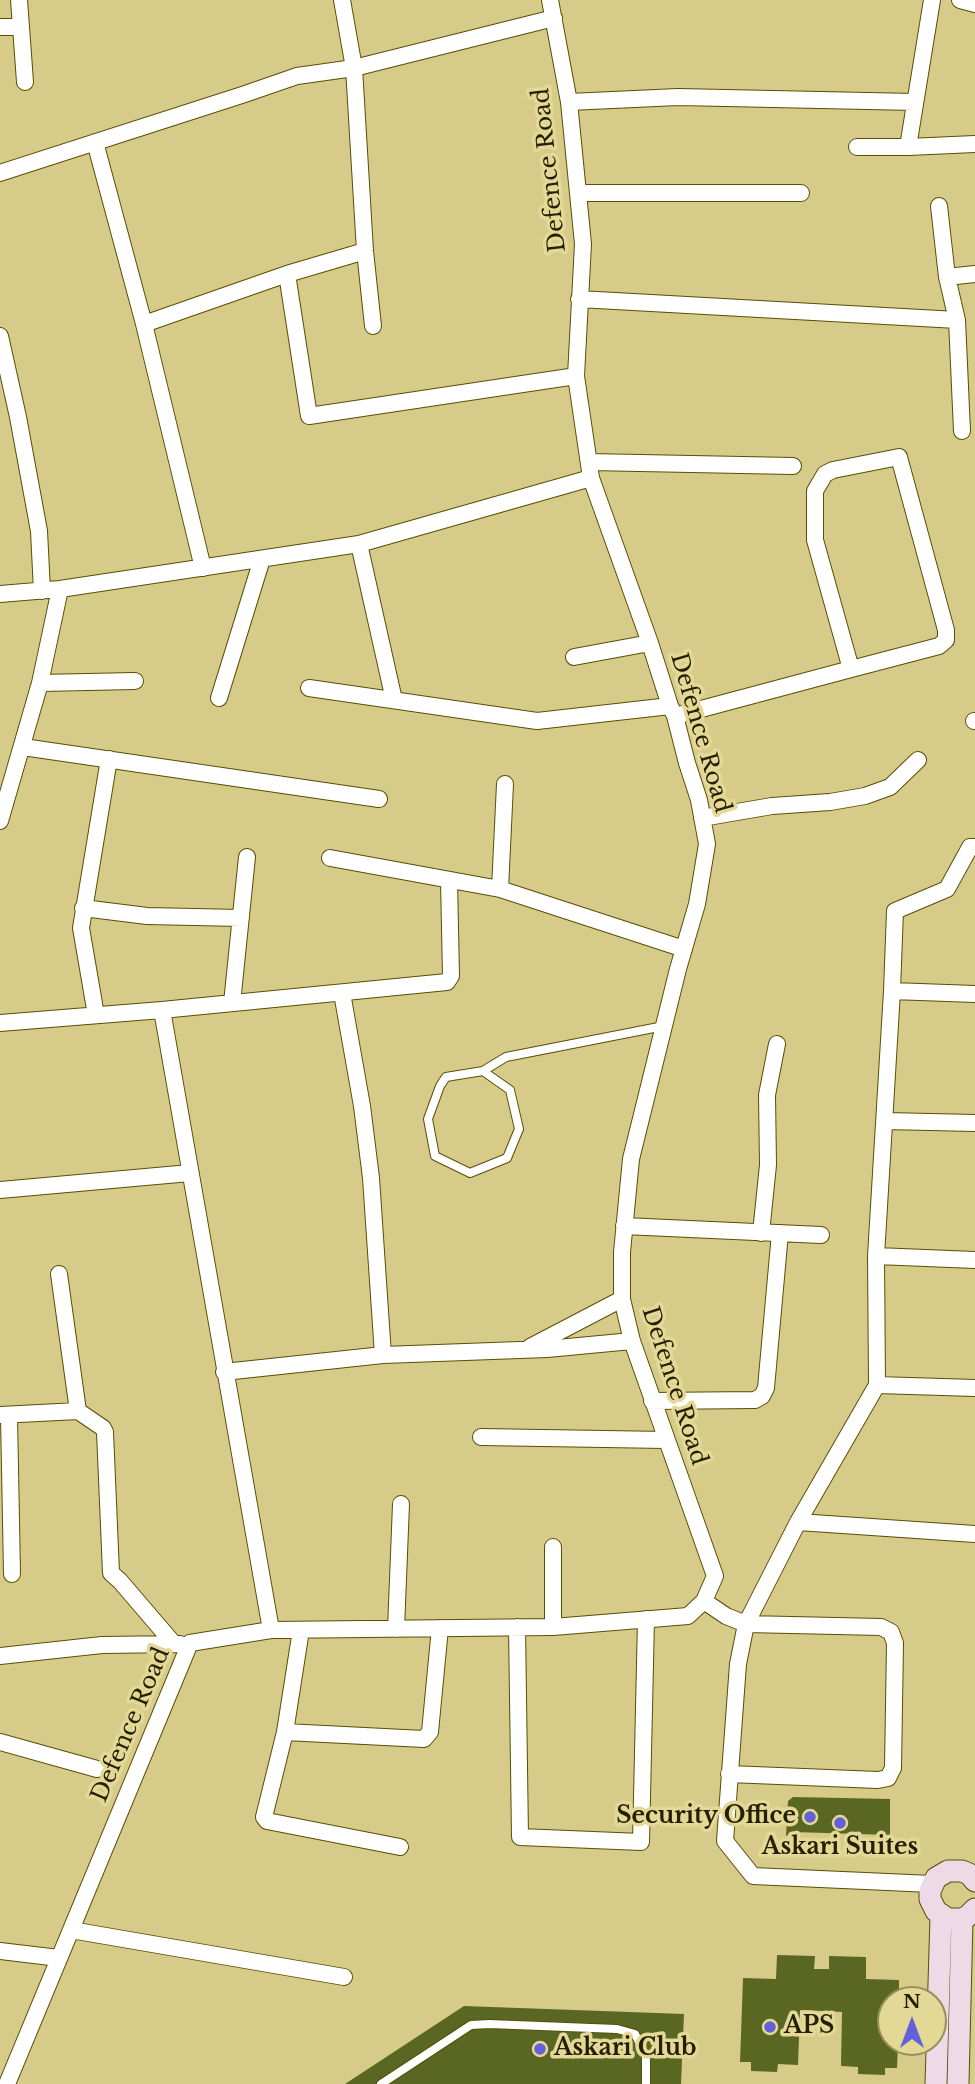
<!DOCTYPE html>
<html>
<head>
<meta charset="utf-8">
<style>
  body { margin:0 }
  #map { position:relative; width:975px; height:2084px; overflow:hidden; background:#d7cb8a; font-family:"Libre Baskerville",serif }
  canvas { display:block }
  .north { position:absolute; left:877px; top:1986px; width:70px; height:70px; box-sizing:border-box; background:#e4d896; border:2px solid #988e5c; border-radius:50%; rotate:0deg; font-size:19px; font-weight:700; line-height:28px; text-align:center; color:#252005 }
  .north::after { content:''; display:block; margin:auto; width:24px; height:32px; background:#6261d9; clip-path:polygon(50% 0,100% 100%,50% 72%,0 100%) }
</style>
</head>
<body>
<div id="map">
<canvas width="975" height="2084"></canvas>
<div class="north">N</div>
</div>
<script>
const c = document.querySelector('canvas').getContext('2d');
c.lineJoin = 'round';
function fillPath(path, color) { c.fillStyle = color; c.fill(path, 'evenodd'); }
const toPath = rows => new Path2D(rows.map(r => 'M' + r).join(''));
function trace(path, color, width, dash) { c.strokeStyle = color; c.lineWidth = width; c.lineCap = dash ? 'butt' : 'round'; c.setLineDash(dash || []); c.stroke(path); }
function drawText(font, color, halo, rows, align = 'center') {
  c.font = font + ' "Libre Baskerville",serif'; c.lineWidth = 7; c.setLineDash([]); c.textBaseline = 'middle'; c.strokeStyle = halo; c.fillStyle = color; for (const [text, x, y, turn = 0] of rows) {
    c.save(); c.translate(x, y); c.rotate((+turn || 0) * Math.PI / 180); c.textAlign = isNaN(turn) ? turn : align; if (halo) c.strokeText(text, 0, 0); c.fillText(text, 0, 0); c.restore();
  }
}
fillPath(toPath([
  [793,1797,890,1799,890,1835,793,1832,786,1836,788,1801],
  [777,1955,815,1956,814,1969,829,1969,829,1956,866,1957,866,1979,899,1980,899,2000,891,2000,891,2042,898,2042,897,2068,885,2068,885,2075,858,2074,858,2067,841,2066,842,2012,800,2010,798,2065,778,2064,777,2072,751,2071,751,2062,740,2062,743,1978,776,1979],
  [464,2006,684,2014,681,2084,345,2084]
]), '#5a6723');
const lane = toPath([
  [483,1071,510,1090,519,1129,507,1158,470,1173,435,1156,428,1119,440,1086,446,1077,483,1071],
  [483,1071,506,1057,664,1026],
  [381,2084,471,2025,489,2024,617,2029,635,2034,646,2056,646,2084]
]);
const street = toPath([
  [19,0,21,27],
  [342,0,354,68,365,251,373,326],
  [960,0,975,4],
  [0,27,21,27,25,82],
  [569,102,678,97,915,102],
  [95,142,144,324,203,568],
  [857,147,908,147,975,144],
  [908,147,932,0],
  [0,173,242,95,297,76,354,68,554,18],
  [579,193,801,193],
  [939,206,947,277,957,320],
  [287,274,309,416,576,376],
  [947,277,975,274],
  [579,299,957,320,962,431],
  [144,324,287,274,365,251],
  [0,336,18,417,39,531,42,591],
  [589,462,793,466],
  [359,544,394,700],
  [0,594,60,589,359,544,591,478],
  [574,657,650,643],
  [40,683,135,681],
  [309,688,537,721,670,706],
  [219,698,262,559],
  [675,716,851,669,939,646,946,640,946,630,899,457,833,470,825,474,815,491,815,540,851,669],
  [974,721,975,721],
  [23,747,379,799],
  [702,818,772,806,830,802,865,796,890,787,918,760],
  [0,821,40,683,60,589],
  [330,858,500,889,684,949],
  [500,889,505,784],
  [83,908,147,916,241,918],
  [892,991,975,994],
  [342,993,362,1106,371,1178,383,1355],
  [232,1003,247,857],
  [162,1010,447,982,451,976,449,880],
  [96,1015,81,928,109,759],
  [0,1023,162,1010,271,1630],
  [885,1121,975,1123],
  [0,1190,190,1173],
  [624,1226,821,1235],
  [761,1233,768,1165,767,1095,777,1044],
  [876,1256,975,1260],
  [530,1347,622,1299],
  [224,1372,383,1355,547,1349,632,1341],
  [877,1385,975,1388],
  [652,1401,755,1400,762,1396,766,1388,780,1233],
  [78,1411,103,1428,105,1432,111,1573,120,1581,174,1644],
  [0,1415,78,1411,59,1274],
  [9,1415,12,1574],
  [481,1437,666,1440],
  [798,1522,975,1534],
  [553,1547,553,1627],
  [704,1601,726,1616,746,1624,881,1627,891,1632,895,1643,893,1768,888,1778,878,1780,729,1774],
  [517,1627,520,1837,641,1842,646,1619],
  [396,1629,401,1504],
  [301,1630,285,1732,264,1817,267,1821,400,1847],
  [0,1656,102,1645,180,1644],
  [285,1732,424,1739,430,1732,440,1628],
  [0,1742,97,1769],
  [932,1884,753,1876,725,1841,738,1664,746,1624,798,1522,877,1385,876,1256,892,991,895,911,947,889,970,847,975,847],
  [71,1930,344,1977],
  [0,1951,59,1958],
  [7,2084,190,1643,271,1630,553,1627,688,1616,704,1601,715,1576,632,1341,622,1299,622,1252,631,1159,678,969,697,904,707,844,699,800,687,763,675,716,670,706,650,643,591,478,576,376,583,244,569,102,550,0]
]);
const secondary = toPath([
  [975,1881,969,1874,962,1871,948,1871,936,1878,930,1891,930,1899,936,1911,948,1919,962,1919,968,1916,975,1909],
  [936,2084,941,1916],
  [958,2084,962,1919]
]);
trace(lane, '#594e04', 10);
trace(street, '#594e04', 18);
trace(secondary, '#594e04', 23);
trace(lane, '#fff', 8);
trace(street, '#fff', 16);
trace(secondary, '#eddae6', 21);
for (const [x, y, r, color] of [
  [810,1817,7,"#6261d9"],
  [840,1823,7,"#6261d9"],
  [770,2027,7,"#6261d9"],
  [540,2049,7,"#6261d9"]
]) { const dot = new Path2D(); dot.arc(x, y, r, 0, 2 * Math.PI); c.fillStyle = color; c.fill(dot); trace(dot, '#e4d896', 2.5); }
drawText('23px', '#252005', '#e4d896', [
  ["Defence Road",550,170,-96],
  ["Defence Road",700,733,74],
  ["Defence Road",674,1386,72],
  ["Defence Road",131,1725,-67]
]);
drawText('bold 23px', '#252005', '#e4d896', [
  ["Security Office",796,1817,"right"],
  ["Askari Suites",840,1848,"center"],
  ["APS",784,2027],
  ["Askari Club",554,2049]
], 'left');
</script>
</body>
</html>
